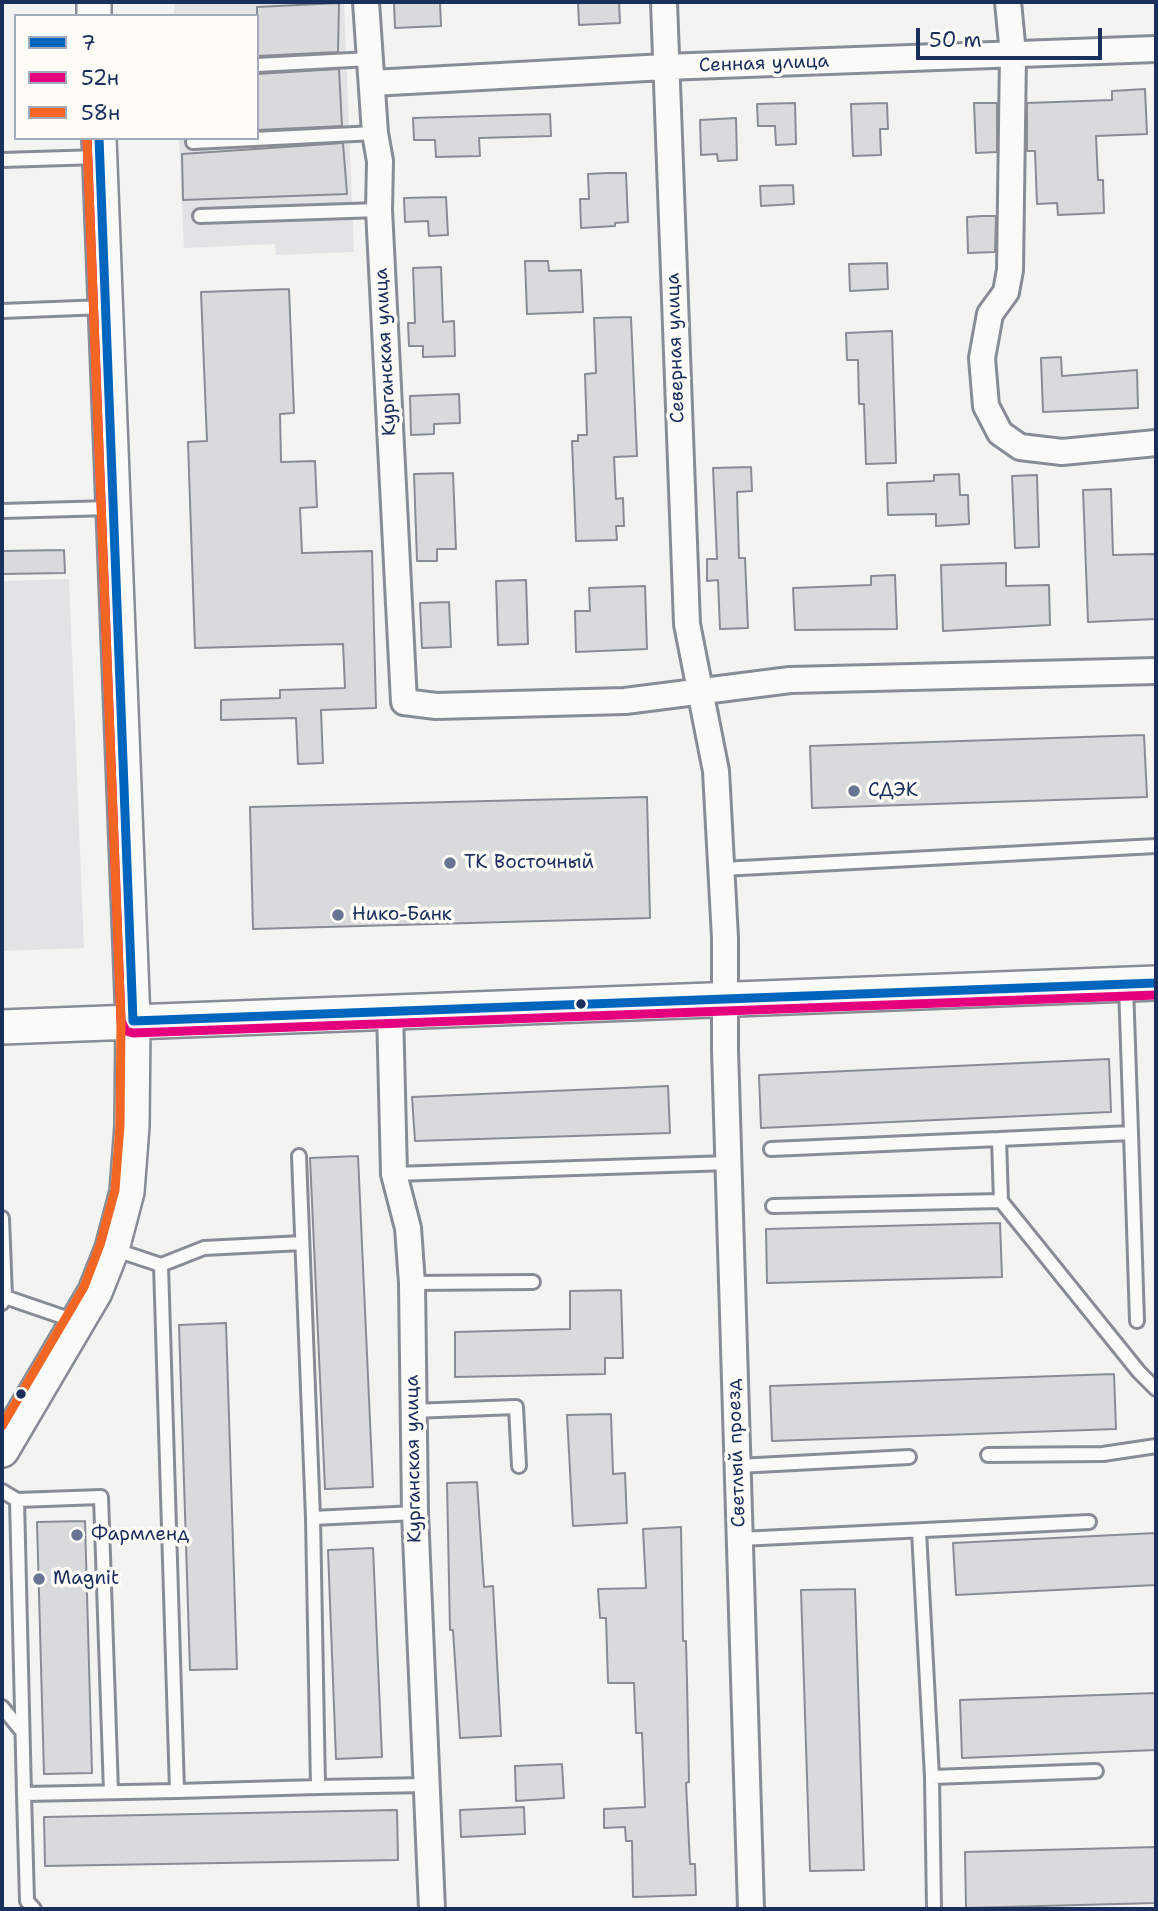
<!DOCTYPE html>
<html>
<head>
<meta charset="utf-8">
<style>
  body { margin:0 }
  #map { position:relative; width:1158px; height:1911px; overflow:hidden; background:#f3f3f2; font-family:"Shantell Sans",sans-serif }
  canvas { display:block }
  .frame { position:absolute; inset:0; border:4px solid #1b2f5e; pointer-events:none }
  .legend { position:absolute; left:14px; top:14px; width:245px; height:126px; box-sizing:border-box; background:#fdfcf7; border:2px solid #a3aaba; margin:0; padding:9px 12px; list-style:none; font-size:21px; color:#1b2f5e }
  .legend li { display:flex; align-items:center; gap:14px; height:35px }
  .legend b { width:35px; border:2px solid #a3aaba }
  .scale { position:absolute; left:916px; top:28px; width:186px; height:32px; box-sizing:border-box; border:4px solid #1b2f5e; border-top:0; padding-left:9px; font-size:21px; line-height:24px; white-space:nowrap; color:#1b2f5e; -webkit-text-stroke:5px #fdfcf7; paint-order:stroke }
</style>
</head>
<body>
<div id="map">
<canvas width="1158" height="1911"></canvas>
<div class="frame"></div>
<ul class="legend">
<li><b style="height:9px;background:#0065bd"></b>7</li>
<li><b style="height:9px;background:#e5007d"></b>52н</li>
<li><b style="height:9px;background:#f26522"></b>58н</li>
</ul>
<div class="scale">50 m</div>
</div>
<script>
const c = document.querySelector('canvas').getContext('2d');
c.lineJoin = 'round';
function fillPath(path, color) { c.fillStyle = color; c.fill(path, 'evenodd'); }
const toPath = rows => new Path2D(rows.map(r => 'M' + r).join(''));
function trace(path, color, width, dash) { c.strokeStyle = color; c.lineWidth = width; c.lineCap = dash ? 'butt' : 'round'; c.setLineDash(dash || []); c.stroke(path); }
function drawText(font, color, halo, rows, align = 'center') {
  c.font = font + ' "Shantell Sans",sans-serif'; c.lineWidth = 7; c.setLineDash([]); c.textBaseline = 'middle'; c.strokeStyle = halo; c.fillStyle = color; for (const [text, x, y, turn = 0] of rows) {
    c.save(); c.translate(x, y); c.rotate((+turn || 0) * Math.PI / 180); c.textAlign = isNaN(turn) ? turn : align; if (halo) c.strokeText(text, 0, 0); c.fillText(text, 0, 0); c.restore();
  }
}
fillPath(toPath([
  [174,2,344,2,354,252,276,255,275,244,184,248,179,138,257,138,257,16,174,16]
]), '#e3e3e5');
fillPath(toPath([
  [69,579,84,948,2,951,2,581]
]), '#e2e3e5');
const building = toPath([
  [394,2,440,2,441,26,395,28,394,2],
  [578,2,619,2,620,23,579,25,578,2],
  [339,3,338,52,257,56,257,7,339,3],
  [339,69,342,126,257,130,257,74,339,69],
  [1145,89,1147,134,1096,136,1098,180,1103,180,1104,213,1058,215,1057,203,1037,204,1035,151,1027,151,1027,103,1112,100,1112,91,1145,89],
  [795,103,796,144,776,145,775,126,758,126,757,104,795,103],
  [887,103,888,129,880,129,881,155,853,156,851,104,887,103],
  [974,103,997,103,997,152,976,153,974,103],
  [550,114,551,136,479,138,480,156,436,157,435,140,414,140,413,118,550,114],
  [736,118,737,160,718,161,717,154,701,155,700,120,736,118],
  [343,143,347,194,183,200,182,154,343,143],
  [608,173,626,173,628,222,615,223,615,226,581,228,580,199,589,199,588,174,608,173],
  [793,185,794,204,761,206,760,186,793,185],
  [446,197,448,235,429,236,428,221,405,222,404,198,446,197],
  [982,216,996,216,995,252,968,253,967,217,982,216],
  [525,261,548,261,549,271,581,270,583,312,527,314,525,261],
  [887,263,888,289,850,291,849,264,887,263],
  [441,267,443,322,454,321,455,356,423,357,423,346,409,346,408,323,415,323,413,268,441,267],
  [289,289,294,413,280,414,281,462,315,461,317,507,300,508,302,553,372,551,376,708,321,710,323,763,298,764,296,718,221,720,221,700,280,698,280,690,345,688,343,644,195,648,188,442,207,441,201,292,289,289],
  [631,317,637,456,614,457,616,499,623,498,624,526,616,526,617,540,576,541,572,441,578,441,578,435,587,435,585,374,596,373,594,318,631,317],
  [892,331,896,463,866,464,864,404,859,404,858,360,847,360,846,333,892,331],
  [1061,357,1062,376,1137,370,1138,408,1043,412,1041,358,1061,357],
  [459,394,460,423,434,424,434,434,411,435,410,396,459,394],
  [751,467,752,491,737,492,739,558,745,558,748,628,720,629,718,580,707,581,707,559,717,559,713,468,751,467],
  [453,473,456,549,437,549,437,561,417,561,414,474,453,473],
  [959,474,960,495,968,495,969,524,936,526,936,514,888,515,887,483,934,481,934,475,959,474],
  [1037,475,1039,547,1015,548,1012,476,1037,475],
  [1111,489,1113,555,1156,554,1156,619,1088,622,1083,490,1111,489],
  [64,550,65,573,2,574,2,551,64,550],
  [1006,563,1006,586,1049,585,1050,625,943,631,941,565,1006,563],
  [895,575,897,629,795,630,793,588,871,585,871,576,895,575],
  [526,580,528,644,498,645,496,581,526,580],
  [645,586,647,649,576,652,575,611,590,611,589,588,645,586],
  [449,602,451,647,422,648,420,603,449,602],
  [1144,735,1147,797,812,808,810,746,1144,735],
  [647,797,650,918,253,929,250,807,647,797],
  [1109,1059,1111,1112,761,1128,759,1075,1109,1059],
  [668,1086,670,1133,415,1141,412,1097,668,1086],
  [358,1156,373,1487,325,1489,310,1158,358,1156],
  [1000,1223,1002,1277,767,1283,766,1229,1000,1223],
  [621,1290,623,1358,605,1358,605,1374,455,1377,455,1332,570,1329,570,1291,621,1290],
  [226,1323,237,1669,190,1670,179,1325,226,1323],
  [1114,1374,1116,1429,772,1441,770,1386,1114,1374],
  [611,1414,613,1474,625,1473,627,1523,573,1526,567,1415,611,1414],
  [477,1482,484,1587,493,1586,501,1736,460,1738,453,1630,450,1630,447,1483,477,1482],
  [85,1521,92,1773,44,1774,37,1522,85,1521],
  [681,1527,683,1641,686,1641,687,1681,689,1782,686,1783,690,1864,695,1864,696,1895,633,1897,632,1841,626,1841,625,1827,604,1828,604,1809,645,1807,642,1733,636,1733,634,1683,608,1683,606,1618,600,1618,598,1589,646,1588,643,1529,681,1527],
  [1156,1533,1156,1585,956,1595,953,1543,1156,1533],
  [373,1548,382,1757,336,1759,328,1550,373,1548],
  [855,1589,864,1870,810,1871,801,1590,855,1589],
  [1156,1693,1156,1750,962,1758,960,1700,1156,1693],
  [562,1764,564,1798,516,1801,515,1766,562,1764],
  [524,1807,525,1834,461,1837,460,1810,524,1807],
  [397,1810,398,1860,45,1866,44,1817,397,1810],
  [1156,1847,1156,1903,966,1908,965,1852,1156,1847]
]);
fillPath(building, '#d9dadb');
trace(building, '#888c94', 2);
const service = toPath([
  [257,65,370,59],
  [193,142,375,133],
  [2,160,99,157],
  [200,216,379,210],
  [2,311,104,307],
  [2,511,110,508],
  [722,869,1156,846],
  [1131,1133,1137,1321],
  [999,1139,1131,1133,1126,986],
  [771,1149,999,1139,1001,1201,1139,1372,1156,1389],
  [299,1156,313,1518,415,1513],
  [394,1174,729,1163],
  [773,1206,1001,1201],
  [2,1218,5,1297],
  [113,1249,161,1265,177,1791,318,1787],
  [161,1265,204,1248,302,1243],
  [412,1283,533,1282],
  [2,1303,5,1297,78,1322],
  [412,1411,516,1407,519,1466],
  [988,1455,1103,1454,1156,1446],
  [738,1466,909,1457],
  [2,1491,17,1500,24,1794,177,1791],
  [17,1500,101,1497,111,1792],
  [313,1518,318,1787,426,1785],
  [919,1531,932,1777,934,1909],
  [740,1539,1089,1522],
  [2,1707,21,1730],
  [932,1777,1096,1771],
  [24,1794,27,1901,34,1909]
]);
const minor = toPath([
  [366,2,375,133,380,161,379,210,404,702,436,706,625,701,790,680,1156,671],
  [664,2,687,624,716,771,725,938,725,1050,751,1909],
  [1008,2,1013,54,1010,270,1006,292,990,314,982,358,986,406,1000,433,1020,447,1062,452,1156,443],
  [372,83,665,67,1156,49],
  [390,1010,394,1174,408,1228,412,1283,415,1513,432,1909]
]);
const secondary = toPath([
  [94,2,94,16],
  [2,1027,1156,983],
  [2,1450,95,1292,112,1249,127,1192,132,1126,133,1021,99,138]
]);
trace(service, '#888c94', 18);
trace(minor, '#888c94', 30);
trace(secondary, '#888c94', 38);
trace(service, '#fafaf8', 12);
trace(minor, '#fafaf8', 24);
trace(secondary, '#fafaf8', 33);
trace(toPath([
  [99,138,133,1021],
  [133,1021,1156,983]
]), '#0065bd', 9);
trace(toPath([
  [87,138,121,1021,126,1031,133,1033,1156,995]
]), '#e5007d', 9);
trace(toPath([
  [2,1426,84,1287,100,1245,115,1190,120,1125,121,1021,87,138]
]), '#f26522', 9);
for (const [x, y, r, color] of [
  [854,791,7,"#677492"],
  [450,863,7,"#677492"],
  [338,915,7,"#677492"],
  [581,1004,6,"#1b2f5e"],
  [21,1394,6,"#1b2f5e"],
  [77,1535,7,"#677492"],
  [39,1579,7,"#677492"]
]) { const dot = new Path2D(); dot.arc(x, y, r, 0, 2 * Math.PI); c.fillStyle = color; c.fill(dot); trace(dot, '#fdfcf7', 2.5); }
drawText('19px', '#1b2f5e', '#fdfcf7', [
  ["Сенная улица",764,64,-2],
  ["Северная улица",676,348,-92],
  ["Курганская улица",386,352,-93],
  ["Светлый проезд",737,1453,-92],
  ["Курганская улица",414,1459,-91]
]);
drawText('19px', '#1b2f5e', '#fdfcf7', [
  ["СДЭК",868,791],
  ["ТК Восточный",464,863],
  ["Нико-Банк",352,915],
  ["Фармленд",91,1535],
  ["Magnit",53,1579]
], 'left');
</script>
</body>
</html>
